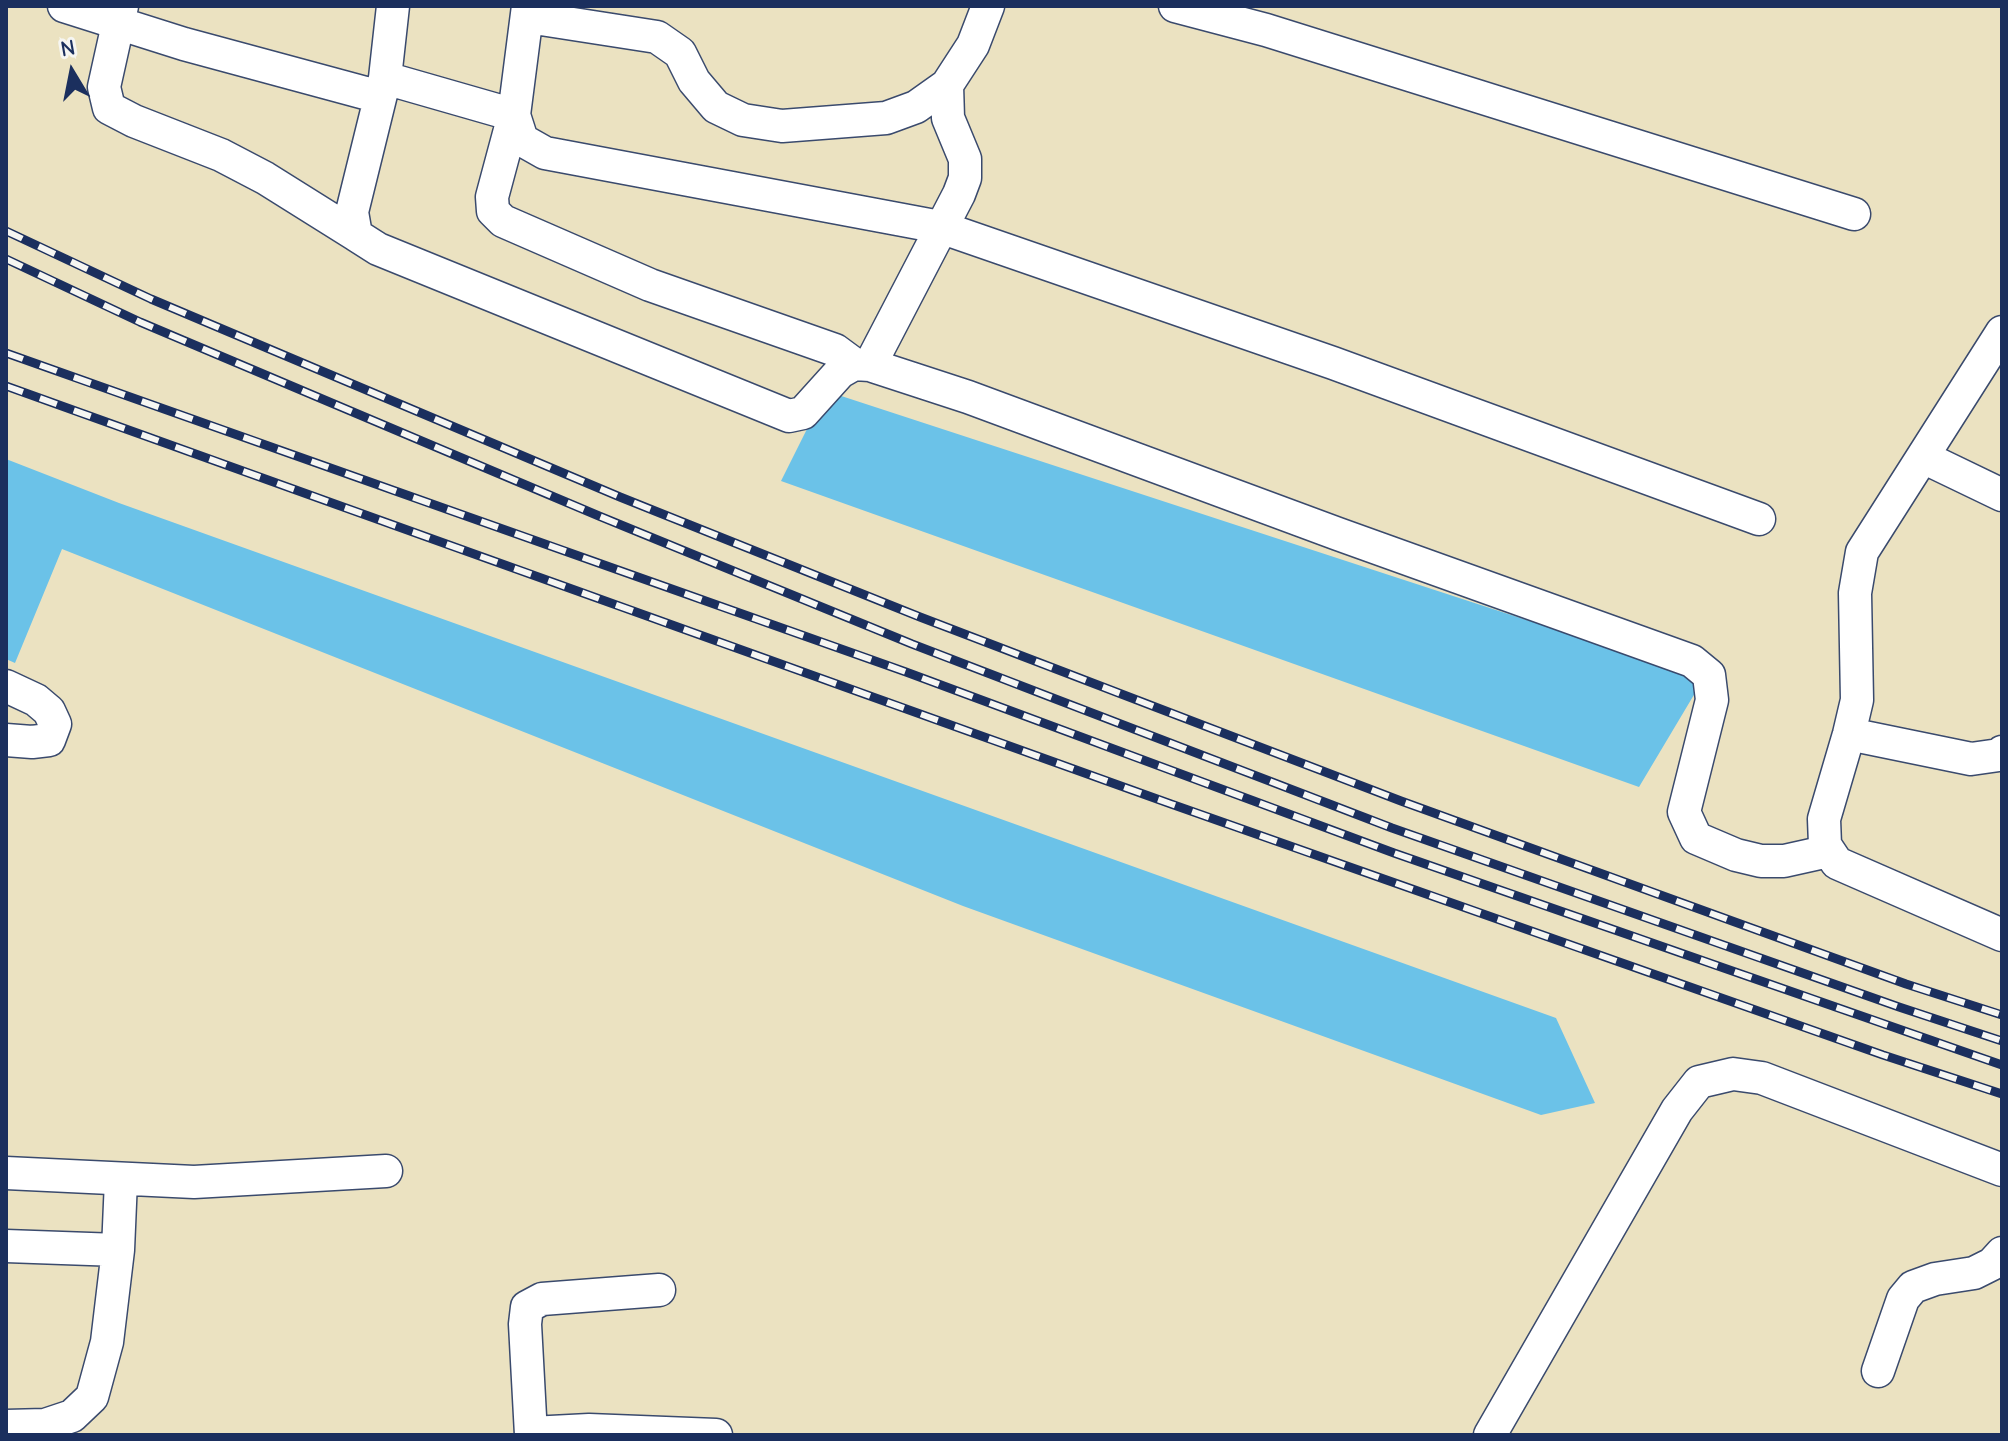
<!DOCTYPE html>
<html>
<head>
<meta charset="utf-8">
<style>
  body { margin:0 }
  #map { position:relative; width:2008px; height:1441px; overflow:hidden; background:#ebe2c1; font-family:"Comic Neue",sans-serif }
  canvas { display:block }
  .frame { position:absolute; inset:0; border:8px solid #1b2f5e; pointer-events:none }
  .north { position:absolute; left:32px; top:32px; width:80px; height:80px; -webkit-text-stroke:6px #f6f6f2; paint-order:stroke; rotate:350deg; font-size:22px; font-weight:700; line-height:32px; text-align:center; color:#1b2f5e }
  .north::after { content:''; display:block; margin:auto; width:28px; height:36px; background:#1b2f5e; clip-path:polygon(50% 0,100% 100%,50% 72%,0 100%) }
</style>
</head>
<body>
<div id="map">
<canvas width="2008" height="1441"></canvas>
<div class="frame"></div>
<div class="north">N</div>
</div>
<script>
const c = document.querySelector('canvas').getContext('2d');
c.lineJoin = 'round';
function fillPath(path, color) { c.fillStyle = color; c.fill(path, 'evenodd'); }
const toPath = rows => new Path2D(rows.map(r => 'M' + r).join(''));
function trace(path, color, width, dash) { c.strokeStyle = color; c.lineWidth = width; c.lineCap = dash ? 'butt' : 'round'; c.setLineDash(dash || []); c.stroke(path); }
fillPath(toPath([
  [826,391,1704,678,1639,787,781,481],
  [6,459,119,503,1556,1018,1595,1103,1541,1115,963,906,62,549,15,663,6,659]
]), '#6bc2e8');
const minor = toPath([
  [64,6,184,44,380,97],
  [122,6,104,87,109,108,134,121,221,155,265,178,356,235],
  [393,6,385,78,352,212,356,235,378,249,789,416,803,413,840,372,854,364,870,365,968,397,1338,534,1692,661,1709,675,1712,700,1684,812,1696,838,1736,855,1761,861,1784,861,1829,851],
  [528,6,514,115,522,140,545,153,940,227,1333,363,1759,519],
  [1175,6,1266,30,1854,214],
  [528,17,657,37,680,53,694,81,716,107,743,120,782,126,886,118,916,107,947,85,973,45,988,6],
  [385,78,514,115,492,197,493,211,503,221,650,285,835,350,854,364],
  [2002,332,1862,552,1855,593,1857,700,1849,734,1824,819,1825,845,1837,863,2002,935],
  [870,365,959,194,965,178,965,159,948,118,947,85],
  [1923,457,2002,495],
  [6,686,36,700,49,711,55,724,49,740,32,742,6,740],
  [1849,734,1971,759,1999,755,2002,752],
  [6,1173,194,1182,386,1171],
  [6,1246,118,1250],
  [1878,1371,1903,1299,1913,1287,1935,1279,1974,1273,1992,1264,2002,1253],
  [6,1426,45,1425,72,1416,92,1397,107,1342,118,1250,121,1180],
  [531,1433,589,1430,716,1435],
  [531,1435,525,1324,527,1307,542,1299,659,1290],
  [1490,1435,1677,1110,1699,1082,1733,1074,1762,1078,2002,1170]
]);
trace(minor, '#3a4a6d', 35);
trace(minor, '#fff', 32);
const rail = toPath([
  [6,231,151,299,620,497,920,617,1401,801,1906,984,2002,1015],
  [6,259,140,322,599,516,912,644,1392,828,1899,1007,2002,1041],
  [6,353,906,672,1394,853,2002,1065],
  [6,386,1171,804,1883,1055,2002,1094]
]);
trace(rail, '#1b2f5e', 9);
trace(rail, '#f6f6f2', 6, [18]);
</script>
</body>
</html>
